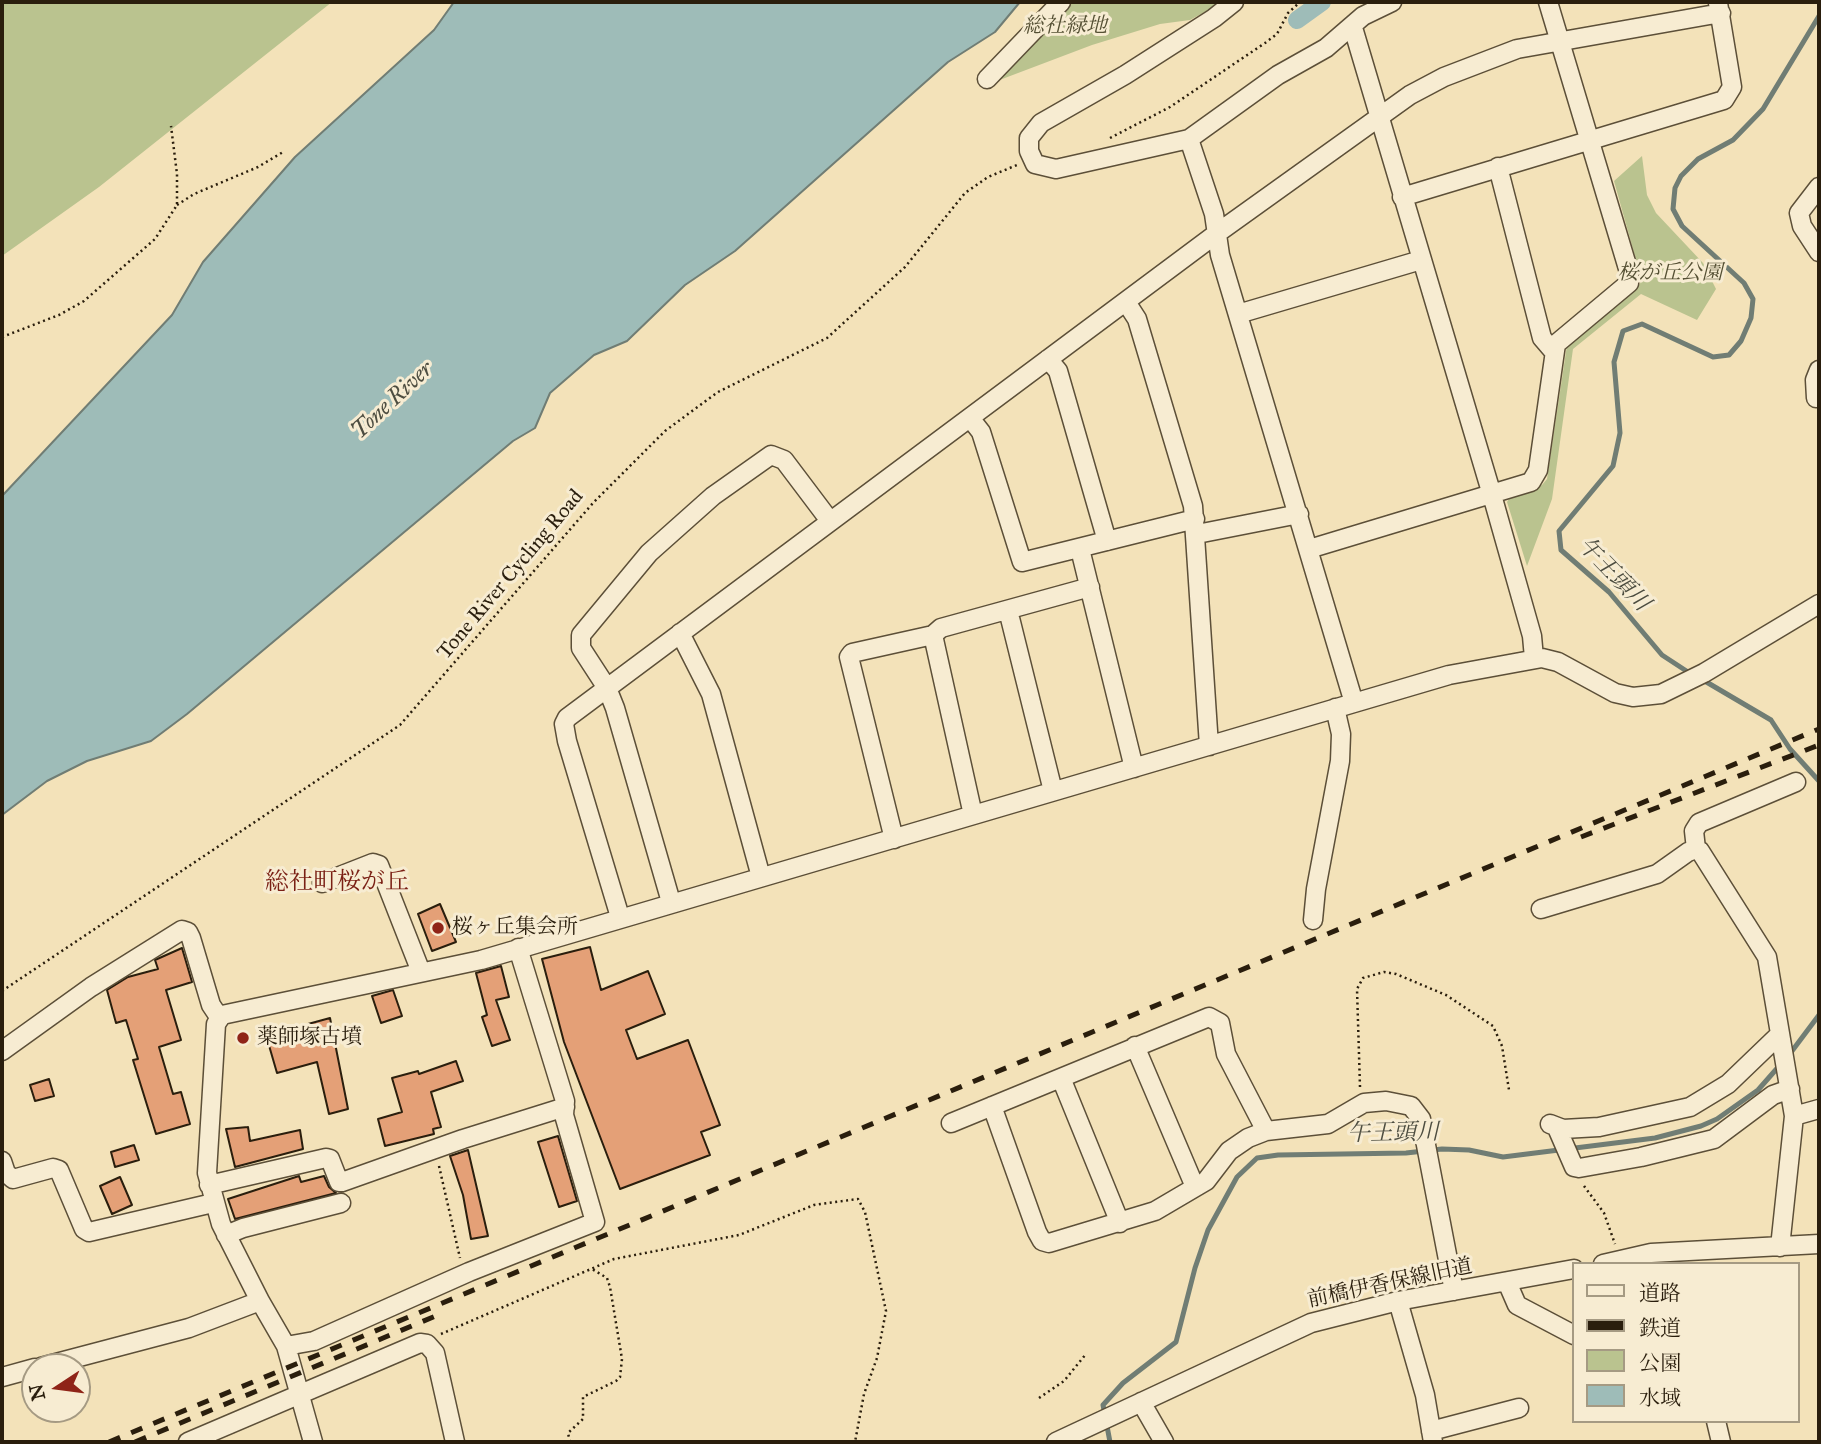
<!DOCTYPE html>
<html>
<head>
<meta charset="utf-8">
<style>
  body { margin:0 }
  #map { position:relative; width:1821px; height:1444px; overflow:hidden; background:#f3e2b9; font-family:"IM FELL Great Primer","Noto Serif JP",serif }
  canvas { display:block }
  .frame { position:absolute; inset:0; border:4px solid #2a1e0d; pointer-events:none }
  .legend { position:absolute; left:1572px; top:1262px; width:228px; height:161px; box-sizing:border-box; background:#f7ecd2; border:2px solid #a59a83; margin:0; padding:9px 12px; list-style:none; font-size:21px; color:#2a1e0d }
  .legend li { display:flex; align-items:center; gap:14px; height:35px }
  .legend b { width:35px; border:2px solid #a59a83 }
  .north { position:absolute; left:21px; top:1353px; width:70px; height:70px; box-sizing:border-box; background:#f7ecd2; border:2px solid #a59a83; border-radius:50%; rotate:257deg; font-size:19px; font-weight:700; line-height:28px; text-align:center; color:#2a1e0d }
  .north::after { content:''; display:block; margin:auto; width:24px; height:32px; background:#8f2418; clip-path:polygon(50% 0,100% 100%,50% 72%,0 100%) }
</style>
</head>
<body>
<div id="map">
<canvas width="1821" height="1444"></canvas>
<div class="frame"></div>
<ul class="legend">
<li><b style="height:9px;background:#f7ecd2"></b>道路</li>
<li><b style="height:9px;background:#2a1e0d"></b>鉄道</li>
<li><b style="height:19px;background:#bac38f"></b>公園</li>
<li><b style="height:19px;background:#9ebcb8"></b>水域</li>
</ul>
<div class="north">N</div>
</div>
<script>
const c = document.querySelector('canvas').getContext('2d');
c.lineJoin = 'round';
function fillPath(path, color) { c.fillStyle = color; c.fill(path, 'evenodd'); }
const toPath = rows => new Path2D(rows.map(r => 'M' + r).join(''));
function trace(path, color, width, dash) { c.strokeStyle = color; c.lineWidth = width; c.lineCap = dash ? 'butt' : 'round'; c.setLineDash(dash || []); c.stroke(path); }
function drawText(font, color, halo, rows, align = 'center') {
  c.font = font + ' "IM FELL Great Primer","Noto Serif JP",serif'; c.lineWidth = 6; c.setLineDash([]); c.textBaseline = 'middle'; c.strokeStyle = halo; c.fillStyle = color; for (const [text, x, y, turn = 0] of rows) {
    c.save(); c.translate(x, y); c.rotate((+turn || 0) * Math.PI / 180); c.textAlign = isNaN(turn) ? turn : align; if (halo) c.strokeText(text, 0, 0); c.fillText(text, 0, 0); c.restore();
  }
}
fillPath(toPath([
  [2,2,332,2,99,187,2,256],
  [1053,2,1223,2,1190,20,1160,24,1092,45,989,84],
  [1642,156,1647,195,1656,213,1703,263,1716,289,1697,320,1641,294,1573,349,1552,499,1527,566,1507,502,1512,494,1542,485,1547,479,1567,345,1640,284,1641,278,1614,181]
]), '#bac38f');
const water = toPath([
  [454,2,1020,2,995,32,948,62,735,251,685,285,627,341,594,355,550,393,535,428,513,441,187,714,151,741,87,761,47,781,2,815,2,496,172,315,203,262,295,157,434,30,454,2]
]);
fillPath(water, '#9ebcb8');
trace(water, '#707d74', 2);
trace(toPath([
  [1691,674,1662,655,1609,592,1561,550,1559,531,1613,466,1620,433,1614,362,1623,331,1642,324,1713,357,1729,355,1741,341,1751,318,1753,299,1744,283,1682,226,1673,209,1675,188,1681,176,1698,159,1733,140,1763,109,1819,16],
  [1703,680,1771,720,1790,749,1819,781],
  [1789,1055,1819,1015],
  [1110,1442,1103,1405,1123,1383,1176,1342,1195,1268,1208,1230,1237,1177,1257,1158,1278,1155,1406,1153,1442,1149,1469,1150,1503,1157,1655,1138,1701,1126,1717,1119,1758,1090,1780,1065]
]), '#707d74', 5);
trace(toPath([
  [1297,20,1322,2]
]), '#9ebcb8', 18);
const building = toPath([
  [440,904,456,942,432,951,418,914,440,904],
  [590,947,601,990,648,971,665,1014,626,1030,637,1059,688,1040,720,1125,701,1132,710,1155,620,1189,564,1042,542,959,590,947],
  [182,948,192,982,166,990,181,1040,159,1047,173,1094,181,1092,190,1124,156,1134,133,1060,138,1059,126,1020,116,1023,107,990,128,977,158,969,155,960,182,948],
  [501,966,509,997,496,1000,510,1040,492,1046,482,1017,487,1015,476,973,501,966],
  [393,990,402,1016,381,1023,372,996,393,990],
  [330,1018,348,1109,329,1114,317,1062,277,1073,268,1042,310,1030,308,1024,330,1018],
  [456,1061,463,1081,431,1092,441,1127,433,1129,434,1134,385,1146,378,1119,402,1112,392,1078,418,1071,419,1074,456,1061],
  [49,1079,54,1096,35,1101,30,1085,49,1079],
  [248,1127,250,1141,300,1130,303,1149,235,1167,226,1129,248,1127],
  [558,1136,577,1201,559,1207,538,1142,558,1136],
  [134,1145,139,1160,115,1167,111,1152,134,1145],
  [468,1150,488,1236,471,1239,463,1195,450,1156,468,1150],
  [299,1176,301,1182,324,1176,329,1187,336,1193,235,1219,228,1199,299,1176],
  [120,1177,132,1205,112,1214,100,1186,120,1177]
]);
fillPath(building, '#e4a077');
trace(building, '#2a1e0d', 2);
const minor = toPath([
  [1234,2,1214,18,1125,75,1041,123,1029,138,1029,151,1035,164,1056,169,1189,139,1278,75,1326,48,1363,16,1392,2],
  [1350,28,1354,31,1492,495,1532,636,1534,658],
  [987,79,1061,2],
  [1189,139,1214,214,1220,255,1354,703],
  [1498,167,1542,338,1554,352],
  [1819,187,1799,213,1802,226,1819,252],
  [1402,197,1724,100,1732,87,1718,3],
  [1126,302,1137,319,1193,506,1209,746],
  [1238,314,1421,260],
  [1048,359,1058,371,1107,541],
  [1816,398,1815,380,1819,370],
  [970,418,981,432,1022,562,1195,519],
  [1197,534,1299,514],
  [1080,549,1134,768],
  [1309,549,1531,482,1538,470,1556,344,1629,283,1629,272,1548,2],
  [1008,610,1053,791],
  [680,633,711,694,761,877],
  [973,815,933,635,941,628,1090,587],
  [894,839,849,657,852,653,933,635],
  [1696,849,1694,831,1699,823,1796,782],
  [322,883,373,863,379,865,421,972],
  [671,902,615,708,607,688,581,648,581,635,649,553,713,496,771,455,784,460,830,521],
  [1541,909,1657,874,1688,852,1696,849,1700,851,1767,957,1794,1116,1780,1247],
  [620,917,567,741,564,724,567,718,1216,234,1410,95,1444,77,1517,49,1721,13],
  [1313,920,1316,889,1340,761,1341,734,1335,708],
  [1135,1046,1195,1187],
  [2,1051,91,987,182,930,188,932,191,938,211,1005,219,1017],
  [1061,1078,1120,1223],
  [992,1106,1037,1232,1042,1241,1049,1243,1155,1211,1206,1181,1229,1151,1248,1138,1266,1131,1328,1124,1364,1103,1386,1101,1411,1106,1421,1119,1454,1291],
  [1794,1116,1819,1109],
  [951,1123,1209,1017,1220,1023,1226,1054,1266,1131],
  [1550,1124,1563,1129,1599,1127,1690,1107,1728,1084,1779,1035],
  [1557,1128,1574,1167,1579,1168,1641,1157,1714,1139,1773,1095,1790,1089],
  [2,1161,6,1173,13,1179,53,1168,59,1170,84,1229,89,1232,213,1203],
  [209,1185,326,1158,330,1159,339,1182,342,1182,463,1139,565,1107],
  [226,1235,243,1228,341,1203],
  [1603,1264,1651,1253,1819,1244],
  [1507,1282,1517,1305,1574,1335],
  [260,1301,286,1346,313,1442],
  [1398,1301,1425,1395,1433,1442],
  [286,1346,314,1341,469,1272,595,1222,564,1115,565,1101,518,948],
  [41,1367,189,1328,260,1301,221,1224,207,1173,216,1024,222,1015,481,960,1449,675,1542,658,1558,662,1615,693,1633,697,1661,694,1704,673,1819,604],
  [2,1377,35,1368],
  [1141,1402,1164,1442],
  [1716,1421,1721,1442],
  [1431,1431,1519,1408],
  [188,1442,420,1343,427,1344,435,1353,455,1442],
  [1056,1442,1311,1323,1398,1301,1574,1269]
]);
trace(minor, '#5c4f38', 21);
trace(toPath([
  [1110,138,1170,107,1265,43,1277,34,1288,13,1300,2],
  [177,205,194,194,258,167,283,152],
  [2,337,59,315,84,301,155,239,177,205,177,174,171,126],
  [2,991,400,725,593,503,665,431,718,392,827,338,905,267,965,193,988,177,1017,165],
  [1360,1087,1357,989,1363,978,1384,972,1396,974,1446,995,1493,1026,1502,1046,1509,1090],
  [439,1166,460,1258],
  [1584,1186,1604,1213,1615,1244],
  [441,1334,614,1259,739,1235,814,1205,858,1199,865,1212,886,1311,877,1358,864,1394,855,1442],
  [1039,1398,1064,1381,1086,1354],
  [570,1442,568,1433,583,1419,583,1397,616,1381,620,1377,622,1359,610,1287,607,1278,592,1269]
]), '#2a1e0d', 2.5, [2, 3.5]);
trace(minor, '#f7ecd2', 18);
trace(toPath([
  [1581,837,1819,745],
  [109,1442,1819,729],
  [135,1442,438,1315]
]), '#2a1e0d', 5, [12, 12]);
for (const [x, y, r, color] of [
  [438,928,7,"#8f2418"],
  [243,1038,7,"#8f2418"]
]) { const dot = new Path2D(); dot.arc(x, y, r, 0, 2 * Math.PI); c.fillStyle = color; c.fill(dot); trace(dot, '#f7ecd2', 2.5); }
drawText('italic 21px', '#555034', '#f7ecd2', [
  ["総社緑地",1065,27],
  ["桜が丘公園",1670,274]
]);
drawText('21px', '#2a1e0d', '#f7ecd2', [
  ["Tone River Cycling Road",511,575,-50],
  ["前橋伊香保線旧道",1390,1284,-12]
]);
drawText('21px', '#2a1e0d', '#f7ecd2', [
  ["桜ヶ丘集会所",452,928],
  ["薬師塚古墳",257,1038]
], 'left');
drawText('italic 23px', '#4d4d40', '#f7ecd2', [
  ["Tone River",393,401,-43],
  ["午王頭川",1613,575,46],
  ["午王頭川",1393,1134,-1]
]);
drawText('24px', '#7a1f14', '#f7ecd2', [
  ["総社町桜が丘",337,883]
]);
</script>
</body>
</html>
